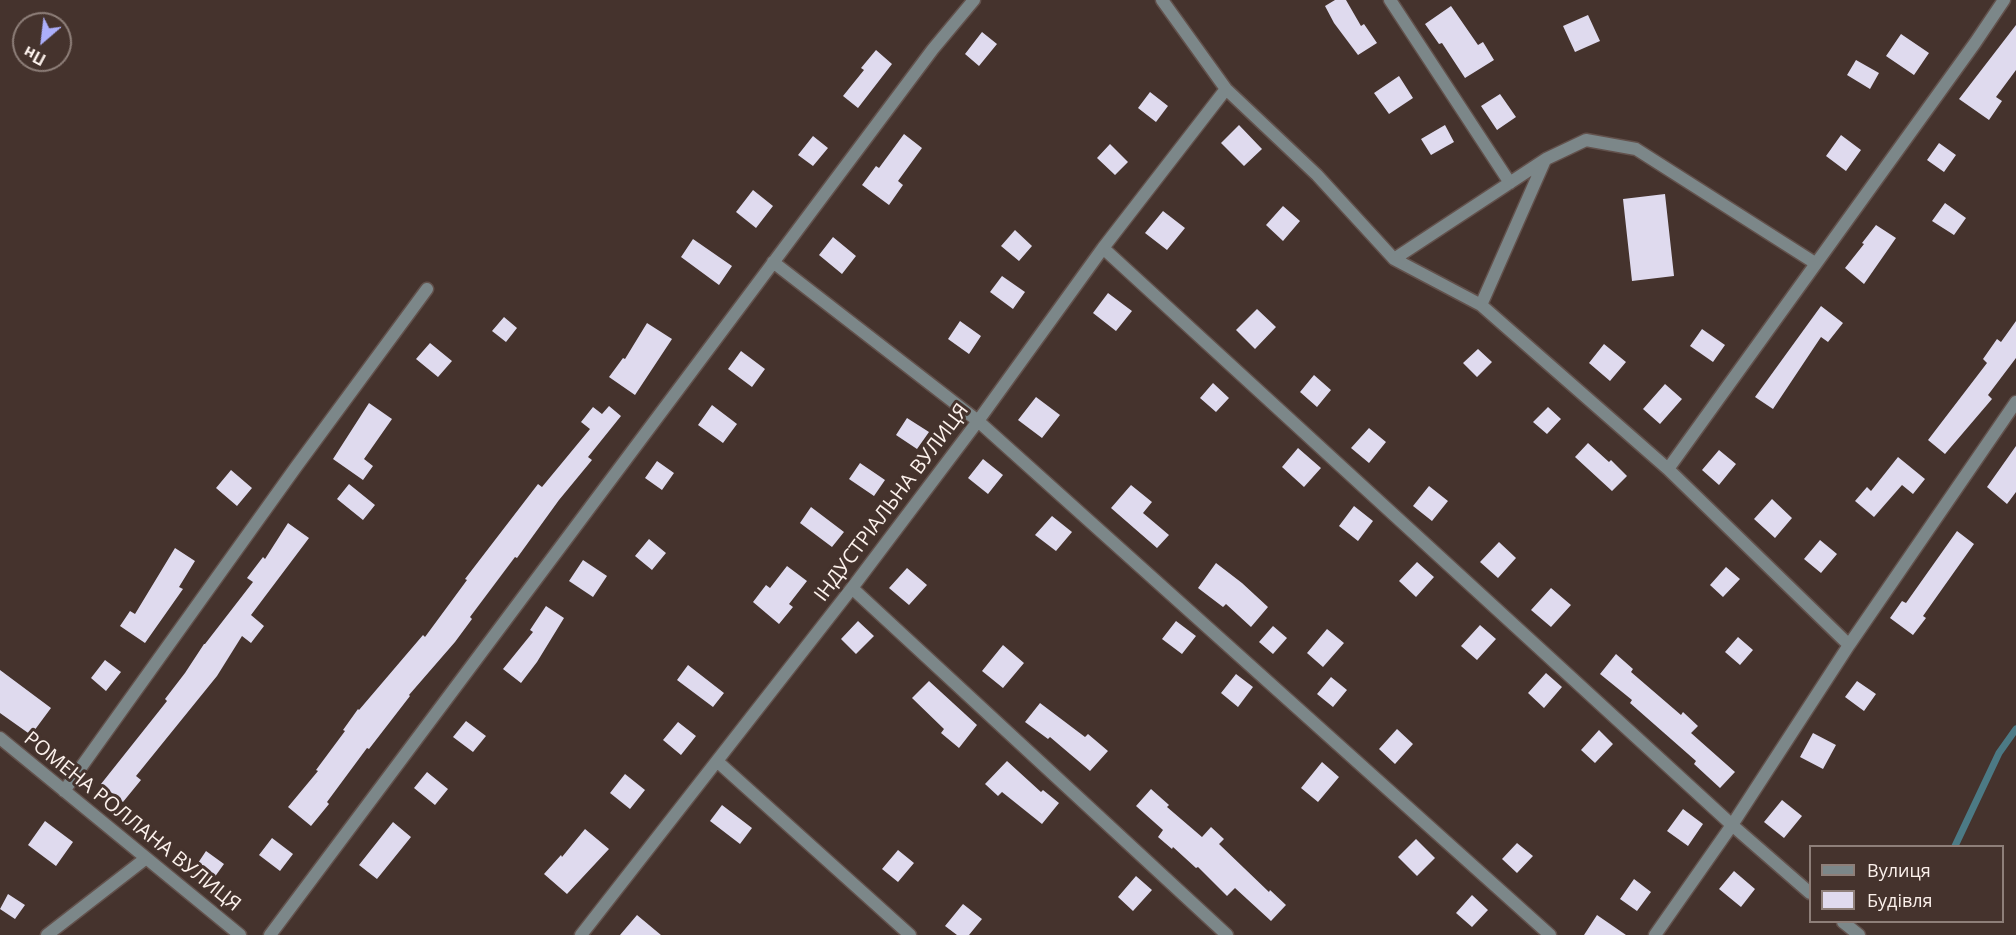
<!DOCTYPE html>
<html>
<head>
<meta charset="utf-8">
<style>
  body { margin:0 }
  #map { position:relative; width:2016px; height:935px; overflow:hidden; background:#45332d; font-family:"Open Sans",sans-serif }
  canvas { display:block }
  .legend { position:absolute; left:1809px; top:845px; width:195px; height:78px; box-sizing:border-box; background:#45332d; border:2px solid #8e7f79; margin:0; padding:8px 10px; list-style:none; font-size:18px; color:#fcf1ec }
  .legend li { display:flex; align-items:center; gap:12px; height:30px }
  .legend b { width:30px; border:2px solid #8e7f79 }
  .north { position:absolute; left:12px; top:12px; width:60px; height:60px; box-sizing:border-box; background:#45332d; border:2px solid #8e7f79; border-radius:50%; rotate:208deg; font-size:16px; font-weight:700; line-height:24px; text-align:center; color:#fcf1ec }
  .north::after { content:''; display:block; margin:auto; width:21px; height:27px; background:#acaffb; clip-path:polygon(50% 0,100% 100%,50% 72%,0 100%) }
</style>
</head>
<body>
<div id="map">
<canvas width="2016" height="935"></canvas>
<ul class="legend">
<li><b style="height:8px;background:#7c8789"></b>Вулиця</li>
<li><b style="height:16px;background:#dfdaee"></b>Будівля</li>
</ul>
<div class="north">Пн</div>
</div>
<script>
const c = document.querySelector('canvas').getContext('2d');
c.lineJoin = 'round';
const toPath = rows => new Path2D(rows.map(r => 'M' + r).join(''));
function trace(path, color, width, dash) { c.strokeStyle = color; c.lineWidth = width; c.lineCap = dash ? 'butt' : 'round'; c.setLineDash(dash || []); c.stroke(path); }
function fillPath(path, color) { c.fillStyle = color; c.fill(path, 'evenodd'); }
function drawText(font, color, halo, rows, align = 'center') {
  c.font = font + ' "Open Sans",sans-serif'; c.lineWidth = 6; c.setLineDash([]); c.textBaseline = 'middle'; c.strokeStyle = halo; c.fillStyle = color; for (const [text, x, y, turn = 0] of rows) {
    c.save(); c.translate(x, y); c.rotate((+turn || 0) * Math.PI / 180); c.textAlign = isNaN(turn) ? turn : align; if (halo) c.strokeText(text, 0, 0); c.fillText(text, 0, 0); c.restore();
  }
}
trace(toPath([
  [1955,846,1999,753,2016,729]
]), '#4c7a85', 7);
fillPath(toPath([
  [1335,0,1346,0,1361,26,1364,24,1377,43,1358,55,1334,23,1325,6],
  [1451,6,1478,45,1483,42,1494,60,1465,78,1442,43,1439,44,1425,24],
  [1588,15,1600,41,1575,52,1563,26],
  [2016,25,2016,70,1996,97,2002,101,1989,120,1959,99],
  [982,32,997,44,979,66,965,54],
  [1901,34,1929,53,1914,75,1886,56],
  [876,50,892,64,858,108,843,96,864,70,861,68],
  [1856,60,1879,73,1870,89,1847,75],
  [1399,76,1413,98,1389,114,1374,93],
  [1150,92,1168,106,1156,122,1138,108],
  [1500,94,1516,117,1497,130,1481,106],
  [1239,125,1262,149,1244,166,1221,143],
  [1445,125,1454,142,1431,155,1421,139],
  [904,134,922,148,898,181,903,185,889,205,862,185,876,166,879,168],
  [1841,135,1861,150,1846,171,1826,156],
  [813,136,828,148,813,166,798,155],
  [1939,143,1956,155,1944,172,1927,160],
  [1110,144,1128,162,1115,175,1097,158],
  [753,190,773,206,756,228,736,212],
  [1665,194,1674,276,1632,281,1623,199],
  [1945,203,1966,218,1954,235,1932,221],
  [1283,206,1300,221,1283,241,1266,225],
  [1163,211,1185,228,1167,250,1145,233],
  [1876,225,1896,238,1864,284,1845,268,1864,244,1862,243],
  [1015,230,1032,246,1019,261,1001,246],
  [833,237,856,256,842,274,819,255],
  [693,239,732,266,719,285,681,257],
  [1002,276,1025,292,1013,309,990,292],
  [1108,293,1132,311,1116,331,1093,313],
  [1821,306,1843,323,1828,342,1821,337,1773,409,1755,397],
  [1257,309,1276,327,1255,349,1236,330],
  [504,317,517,328,506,342,492,331],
  [960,321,981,336,969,354,948,339],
  [2016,321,2016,358,1988,395,1992,399,1945,454,1928,440,1987,363,1983,359,1997,339,2001,342],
  [647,323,672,339,635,395,609,377,623,358,625,359],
  [1702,329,1725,345,1713,362,1690,346],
  [430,343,452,361,438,377,416,359],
  [1604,344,1626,362,1610,381,1589,363],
  [1478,349,1492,362,1477,377,1463,363],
  [741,351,765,369,752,387,728,369],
  [1314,375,1331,390,1317,407,1300,392],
  [1213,383,1229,398,1216,412,1200,398],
  [1665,384,1682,399,1660,424,1643,409],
  [1036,397,1060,415,1042,438,1018,420],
  [369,403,392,419,364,459,373,466,363,480,333,459],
  [712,405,737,424,723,443,698,425],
  [609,406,621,416,588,457,592,460,559,500,517,558,515,557,470,617,472,619,455,642,409,695,410,696,369,749,367,748,327,802,329,804,311,826,288,807,318,771,316,770,345,731,343,730,358,709,359,710,423,635,425,637,467,580,465,579,538,484,542,487,590,429,581,422,593,407,602,414],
  [1548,407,1561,419,1547,434,1533,422],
  [907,418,929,432,917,449,896,435],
  [1369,428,1386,442,1369,463,1351,448],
  [1588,443,1609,462,1611,460,1627,476,1612,491,1575,457],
  [2016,446,2016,492,2007,504,1987,487],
  [1298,448,1321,468,1304,487,1282,467],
  [1719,450,1736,464,1719,485,1702,470],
  [1898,457,1925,479,1913,494,1902,485,1874,517,1855,501,1867,487,1871,491],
  [983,459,1003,475,988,494,968,478],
  [657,461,674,473,662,490,645,478],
  [860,463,885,480,874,496,849,479],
  [231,470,252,488,237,506,216,488],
  [349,484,375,505,363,520,337,499],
  [1131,485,1152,502,1143,513,1169,535,1157,548,1111,508],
  [1429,486,1448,501,1432,521,1413,506],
  [1772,499,1792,518,1775,538,1754,519],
  [1354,506,1373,521,1358,541,1339,526],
  [811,507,844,532,832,547,800,523],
  [1052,516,1072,532,1056,551,1035,535],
  [288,523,309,538,251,615,264,626,251,643,242,636,217,676,136,776,141,780,123,802,101,784,167,701,165,699,185,673,204,644,205,644,253,582,247,578,263,557,265,559],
  [1957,531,1974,544,1923,616,1926,618,1913,635,1890,618,1902,601,1906,603],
  [649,539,666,553,652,570,635,556],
  [1820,540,1837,554,1821,573,1804,559],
  [1499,542,1516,558,1498,578,1480,562],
  [175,548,195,561,179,587,183,589,145,643,120,626,130,611,135,614],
  [583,560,607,576,593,597,569,581],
  [1417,562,1434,577,1416,597,1399,581],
  [1216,563,1242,583,1268,607,1251,627,1226,604,1223,607,1198,588],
  [787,566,807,581,789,604,793,607,779,624,753,602,766,585,770,588],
  [1726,567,1740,579,1723,597,1710,585],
  [907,568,927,585,909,605,889,588],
  [1551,588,1571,605,1551,627,1531,610],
  [546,606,564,618,537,662,521,683,503,669,533,632,530,630],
  [858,621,874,636,856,654,841,639],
  [1176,621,1196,636,1182,654,1162,639],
  [1480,625,1496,639,1477,660,1461,646],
  [1273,626,1287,638,1273,654,1259,642],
  [1327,629,1344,643,1323,667,1307,653],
  [1738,637,1753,650,1740,665,1725,652],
  [1003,645,1024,663,1003,688,982,671],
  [1616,654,1633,669,1631,672,1681,715,1683,712,1698,726,1691,733,1735,772,1720,788,1694,764,1696,761,1630,703,1632,700,1600,674],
  [105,660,121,672,106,691,91,678],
  [688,665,724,693,713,707,677,680],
  [0,670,51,708,31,735,0,713],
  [1546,673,1562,687,1544,708,1528,693],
  [1236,674,1253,687,1238,707,1221,693],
  [1331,677,1347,690,1333,707,1317,694],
  [929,681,977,725,959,748,941,733,944,729,912,698],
  [1857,681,1876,694,1864,711,1845,697],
  [1040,703,1085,737,1088,734,1108,751,1090,771,1050,737,1048,739,1025,722],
  [466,721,486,736,473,752,453,737],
  [678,722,696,736,681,755,663,740],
  [1397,729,1413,744,1395,764,1379,749],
  [1599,730,1613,744,1595,763,1581,750],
  [1813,733,1836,745,1823,769,1800,757],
  [1007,761,1041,792,1043,790,1059,803,1042,824,1002,792,998,796,985,784],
  [1322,762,1339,777,1318,802,1301,788],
  [427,772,448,789,435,805,414,788],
  [625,774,645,790,630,809,610,793],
  [1151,789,1169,805,1167,807,1202,837,1211,827,1224,839,1219,844,1269,892,1270,890,1286,905,1271,921,1235,888,1227,896,1198,867,1196,868,1173,847,1172,849,1158,837,1163,830,1136,806],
  [1782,800,1802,816,1784,838,1764,822],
  [722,805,752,828,740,844,710,821],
  [1683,809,1703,824,1688,846,1667,831],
  [45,821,73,842,56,866,28,845],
  [393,822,411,837,377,879,359,865],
  [585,829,609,849,567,894,544,874,561,855,562,857],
  [272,838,293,854,280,871,259,855],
  [1416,839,1435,858,1417,876,1398,857],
  [1517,843,1533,856,1517,873,1502,859],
  [898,850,914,863,898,882,882,869],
  [206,851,224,864,214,878,196,866],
  [1734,871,1755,889,1741,907,1719,889],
  [1136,876,1152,890,1133,911,1118,897],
  [1634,879,1651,892,1637,911,1620,899],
  [8,894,25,905,15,919,0,909],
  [1472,895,1488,910,1472,927,1456,913],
  [963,904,982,919,969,935,957,935,945,926],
  [637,915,661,935,620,935],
  [1597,915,1626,935,1584,935]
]), '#dfdaee');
const minor = toPath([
  [1162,0,1226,89,1317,175,1394,259,1481,305,1668,469,1849,645],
  [1390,0,1510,183],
  [1103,248,1732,825,1810,893],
  [1394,259,1546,159,1586,140,1636,149,1815,263],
  [773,262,978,421,1550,935],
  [1481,305,1545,160],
  [1668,469,1975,43,2004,0],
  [852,588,1227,935],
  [0,738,240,935],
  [718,762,910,935],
  [64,791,296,467,427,289],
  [1843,922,1859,935],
  [47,935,145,859],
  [270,935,933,49,974,0],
  [581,935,852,588,978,421,1103,248,1226,89],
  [1655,935,1732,825,1849,645,2016,402]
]);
trace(minor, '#62514c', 15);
trace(minor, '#7c8789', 12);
drawText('20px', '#fcf1ec', '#45332d', [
  ["ІНДУСТРІАЛЬНА ВУЛИЦЯ",892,503,-53],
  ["РОМЕНА РОЛЛАНА ВУЛИЦЯ",132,822,39]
]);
</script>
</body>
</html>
